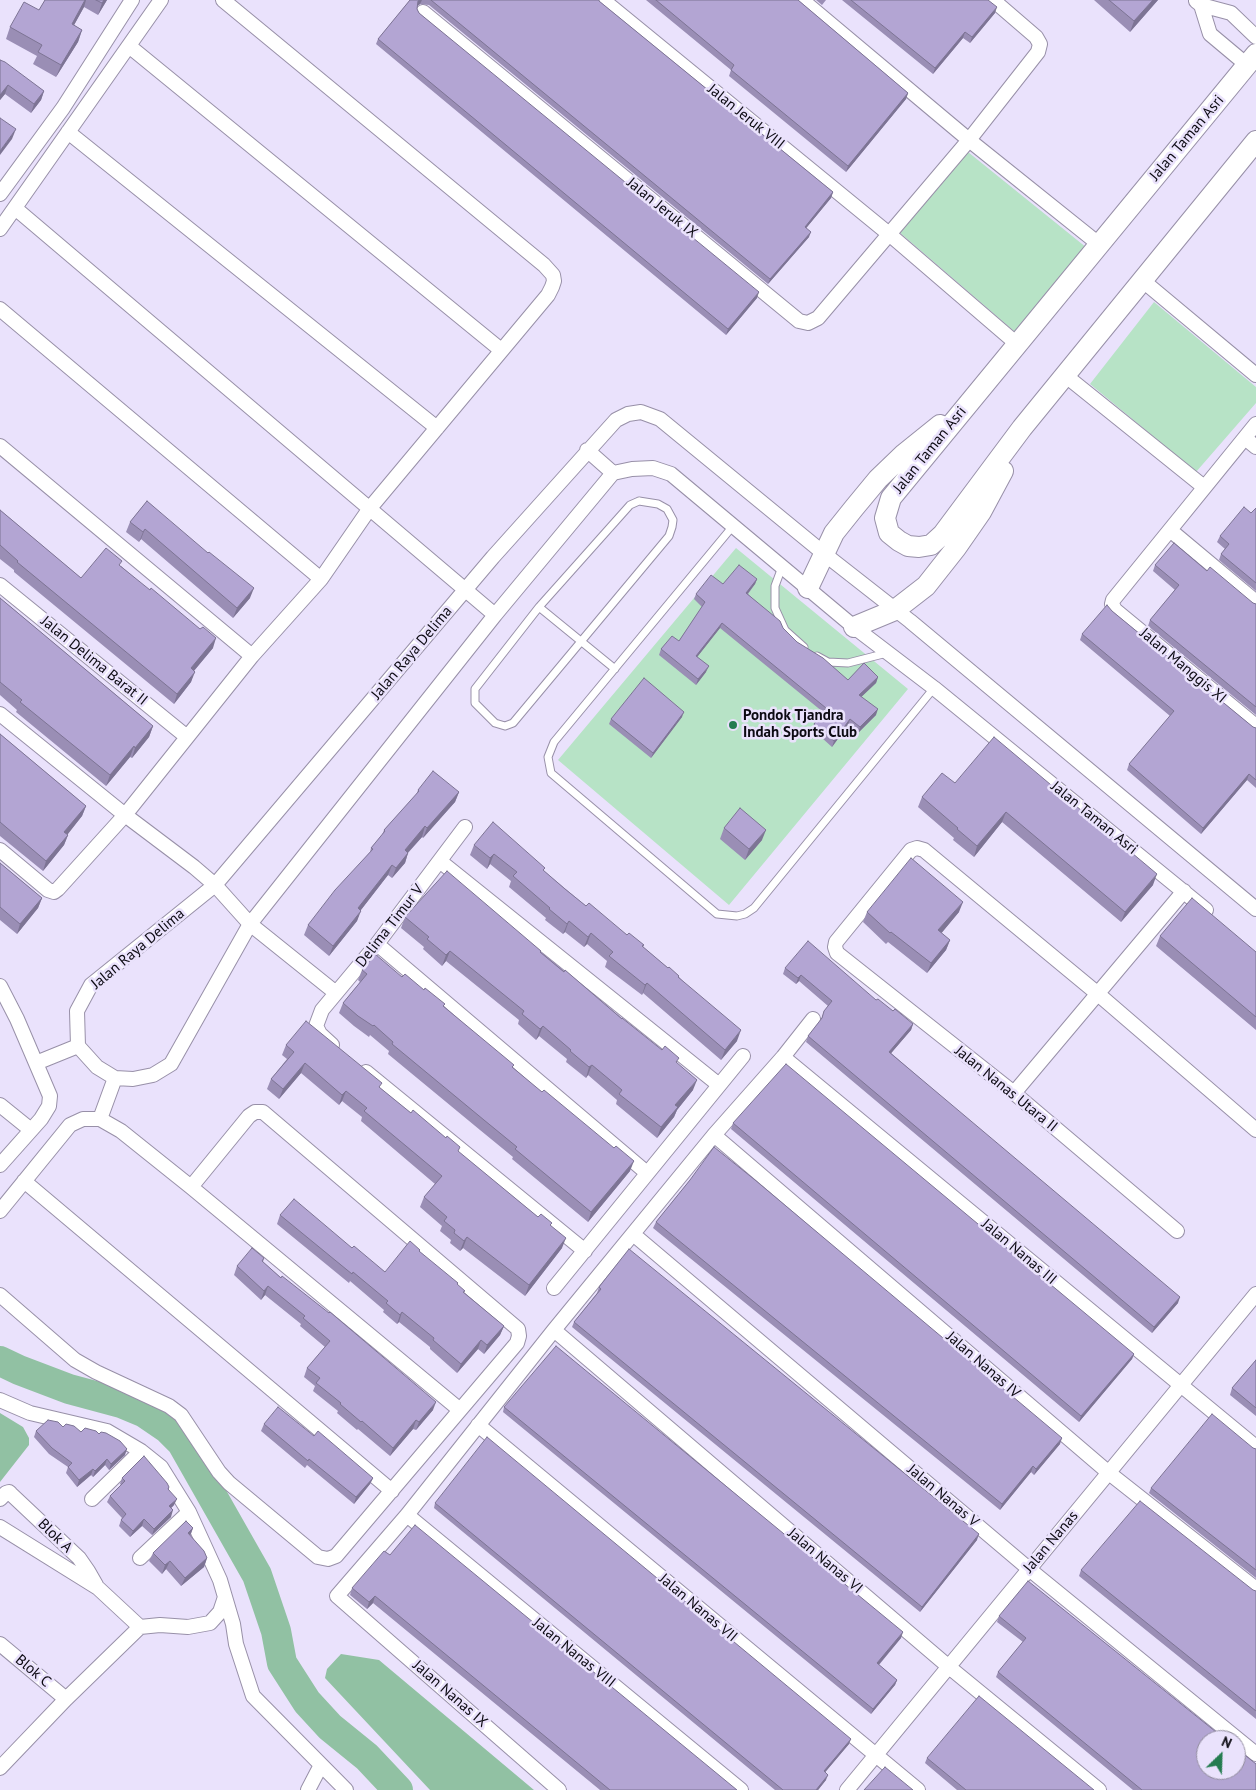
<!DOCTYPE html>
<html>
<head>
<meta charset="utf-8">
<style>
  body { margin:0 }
  #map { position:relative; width:1256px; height:1790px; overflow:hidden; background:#eae2fc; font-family:"PT Sans",sans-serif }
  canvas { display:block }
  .north { position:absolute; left:1196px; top:1730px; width:50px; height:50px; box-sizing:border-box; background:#eae2fc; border:1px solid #918c9e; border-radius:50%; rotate:24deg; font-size:14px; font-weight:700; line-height:20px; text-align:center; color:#0c0a12 }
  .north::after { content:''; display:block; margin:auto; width:18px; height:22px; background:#257c50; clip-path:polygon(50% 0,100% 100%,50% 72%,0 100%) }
</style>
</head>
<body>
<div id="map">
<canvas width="1256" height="1790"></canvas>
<div class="north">N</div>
</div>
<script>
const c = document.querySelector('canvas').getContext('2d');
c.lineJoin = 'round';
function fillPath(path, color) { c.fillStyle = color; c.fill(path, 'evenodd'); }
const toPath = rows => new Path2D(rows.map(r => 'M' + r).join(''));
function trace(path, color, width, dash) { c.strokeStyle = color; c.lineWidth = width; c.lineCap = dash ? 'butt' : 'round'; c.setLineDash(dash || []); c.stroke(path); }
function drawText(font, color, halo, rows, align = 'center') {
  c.font = font + ' "PT Sans",sans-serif'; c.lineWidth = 5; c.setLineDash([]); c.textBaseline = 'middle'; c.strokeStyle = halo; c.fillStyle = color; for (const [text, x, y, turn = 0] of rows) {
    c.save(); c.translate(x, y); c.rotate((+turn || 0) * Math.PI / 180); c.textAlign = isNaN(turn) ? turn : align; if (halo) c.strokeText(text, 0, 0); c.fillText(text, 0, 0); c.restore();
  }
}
fillPath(toPath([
  [968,152,1087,248,1015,332,899,232],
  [1154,302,1256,387,1256,403,1196,472,1090,384],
  [736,548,908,689,729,905,558,760]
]), '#b7e3c6');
fillPath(toPath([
  [0,1413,23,1427,29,1438,29,1445,0,1482],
  [341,1654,379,1660,534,1790,430,1790,325,1678,327,1669]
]), '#91c1a3');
trace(toPath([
  [0,1361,19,1370,69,1389,121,1403,145,1413,167,1428,182,1443,257,1575,276,1631,282,1663,307,1702,330,1727,367,1757,398,1790]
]), '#91c1a3', 30);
const service = toPath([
  [639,501,658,504,667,509,673,520,672,527,669,536,513,723,505,726,495,723,475,703,475,689,539,607,630,505,639,501],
  [733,526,554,742,548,757,551,773,717,914,737,916,745,914,754,908,934,688],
  [782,567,775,586,775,608,785,630,804,647],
  [539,607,615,669],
  [817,656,828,662,848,663,887,653]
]);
const minor = toPath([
  [603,0,889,234,1017,344],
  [802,0,969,140,1100,245],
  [1196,1,1201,5,1231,13,1256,37],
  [1201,5,1210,34,1247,65],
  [423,12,799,321,808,323,818,318,969,140,1038,52,1040,44,1036,37,993,0],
  [129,46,501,350],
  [68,132,437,428],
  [0,194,63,108,132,0],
  [15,208,495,615],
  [0,229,161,0],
  [1142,280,1256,375],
  [0,309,321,579],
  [1066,376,1204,487],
  [1256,424,1113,600,1112,604,1115,610,1256,726],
  [1245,438,1256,447],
  [0,446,252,656],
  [587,450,613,473],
  [1170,530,1256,602],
  [0,585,187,737],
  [0,714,125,815,194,867,215,885,250,924,336,993],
  [0,850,48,890,54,892,58,889,125,815,252,656,321,579,370,508,548,295,552,287,554,281,553,275,544,265,223,0],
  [441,862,719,1085],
  [1206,910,934,688,854,627,671,474,653,468,632,469,613,473,495,615,250,924,171,1064,153,1075,133,1079,115,1078,97,1067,78,1046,77,1011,91,985,215,885,493,557,616,420,628,414,641,412,660,419,827,556,910,621,1256,909],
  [377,944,647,1173],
  [0,986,17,1019,50,1096,49,1106,41,1119,0,1165],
  [332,1045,320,1034,316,1026,322,1010,377,944,465,827],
  [783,1057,1256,1447],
  [36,1063,78,1046],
  [366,1072,585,1251],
  [1014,1093,1184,891],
  [0,1105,31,1130],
  [100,1119,115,1078],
  [714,1135,1109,1473,1256,1589],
  [24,1181,392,1491],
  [0,1211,70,1125,83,1119,100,1119,121,1131,191,1187,460,1410],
  [1177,1231,1014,1093,837,953,835,947,836,942,911,850,917,848,924,850,1098,994,1256,1130],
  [633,1234,1029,1569,1256,1754],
  [554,1288,743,1056],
  [0,1295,75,1360,96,1372,169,1406,181,1415,219,1472,229,1483,318,1557,328,1559,336,1556,517,1343,519,1336,518,1329,263,1112,255,1112,249,1116,191,1187],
  [554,1330,949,1667,1099,1790],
  [0,1400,30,1413,107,1431,141,1451,161,1467,189,1512,220,1580,233,1624,236,1644,253,1696,346,1790],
  [478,1425,918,1790],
  [0,1499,6,1493,9,1492,11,1494,79,1558,88,1571,96,1585],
  [92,1499,141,1451],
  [407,1515,741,1790],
  [0,1527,98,1588,140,1627],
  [140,1558,189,1512],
  [0,1644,66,1699],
  [0,1768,66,1699,140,1627,160,1625,188,1627,210,1623,220,1612,225,1597],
  [308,1790,321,1765],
  [559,1790,337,1596,407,1515,554,1330,714,1135,783,1057,813,1019],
  [847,1790,1256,1294]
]);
const secondary = toPath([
  [1256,54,891,498,885,518,889,533,899,541,908,546,919,547,931,545,943,534,1022,428,1256,141],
  [808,588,834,533,854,508,878,479,904,454,940,425],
  [854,627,895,610,926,586,956,548,981,512,1003,471]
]);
trace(service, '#9890a8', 9);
trace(minor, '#9890a8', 16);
trace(secondary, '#9890a8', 22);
trace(service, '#fff', 7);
trace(minor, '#fff', 14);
trace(secondary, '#fff', 20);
fillPath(toPath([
  [45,0,107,0,98,15,84,7,74,25,82,30,78,42,56,77,33,64,37,56,6,39,10,27,39,10],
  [410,0,599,0,599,1,833,192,831,198,806,228,809,237,768,284,429,5,420,4,417,6,417,9,419,13,757,298,726,335,376,44,378,39],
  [646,0,798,0,908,93,906,99,846,172,729,76,731,70],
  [816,0,826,0,822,5],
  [842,0,988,0,995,13,970,43,963,38,933,74],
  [1094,0,1158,0,1130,32],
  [0,60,44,91,41,100,31,113,5,94,0,100],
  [147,501,250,598,233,618,141,539,139,542,126,532,130,522],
  [1256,508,1256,591,1219,560,1221,554,1225,549,1217,542,1220,536,1251,513],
  [0,510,81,578,121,566,213,648,194,671,191,682,174,704,14,572,14,570,0,559],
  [1155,565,1207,571,1253,603,1256,604,1256,715,1148,626,1150,620,1175,590,1153,571],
  [757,579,755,584,748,594,797,642,848,680,878,677,876,683,861,697,876,715,858,733,848,725,832,747,812,729,814,724,823,712,720,628,697,657,706,672,696,685,659,655,661,649,679,641,702,607,694,599,696,594,723,584],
  [0,598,153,726,149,737,132,758,130,757,106,786,16,712,17,710,0,695],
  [1112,611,1253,727,1256,728,1256,788,1247,780,1201,834,1127,770,1129,764,1170,716,1080,640,1082,634],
  [682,717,651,758,609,724,611,719],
  [0,734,86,806,82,816,67,834,68,835,64,845,43,871,0,836],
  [955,783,1153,885,1121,922,1002,822,974,857,953,840,954,838,918,807,922,797],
  [418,790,459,792,455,802,423,838,422,837,408,853,405,863,392,878,388,875,360,911,357,921,329,956,304,935,308,925,370,852,371,848,382,835,384,830,416,795],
  [724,828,762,840,745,860,720,839],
  [474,845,544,871,586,906,627,935,644,945,643,947,668,968,679,976,679,977,737,1041,721,1060,643,993,642,995,605,967,607,961,587,944,584,947,565,932,563,934,545,920,546,918,509,887,511,881,490,864,487,869,470,855],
  [0,863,42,898,38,908,17,934,0,920],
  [867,912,959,912,941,933,950,940,946,950,927,973,888,942,886,944,863,922],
  [405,917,541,952,677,1063,693,1090,677,1110,674,1117,657,1138,616,1104,617,1100,588,1075,586,1078,566,1062,567,1059,539,1036,536,1040,518,1024,519,1020,446,961,442,966,423,949,424,947,401,928],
  [1160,936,1256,952,1256,1030,1156,946],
  [785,968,876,1000,913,1024,911,1030,891,1053,1178,1303,1152,1333,806,1042,808,1036,821,1020,824,1011,828,1006,799,981,796,984,783,974],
  [362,970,402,977,444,1006,630,1171,588,1222,512,1159,513,1157,480,1130,388,1054,389,1051,370,1035,369,1037,354,1026,339,1013,343,1003,360,982,358,980],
  [286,1045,380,1088,538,1217,551,1226,562,1248,525,1296,463,1248,460,1251,450,1243,451,1240,440,1231,442,1226,420,1207,424,1197,435,1184,361,1121,362,1117,342,1101,339,1105,301,1073,279,1099,267,1089,271,1079,287,1059,282,1055],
  [733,1123,1134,1354,1132,1359,1079,1422,731,1129],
  [690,1180,1060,1444,1034,1475,1031,1472,1000,1510,653,1228,656,1222],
  [280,1215,352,1248,385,1272,420,1250,420,1252,457,1285,464,1293,504,1326,500,1335,484,1354,478,1349,457,1373,430,1349,430,1347,399,1322,397,1324,383,1312,384,1310,350,1281,349,1283,277,1224],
  [264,1258,263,1262,433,1410,416,1430,413,1429,390,1456,358,1429,357,1430,337,1413,338,1411,313,1391,315,1386,304,1377,307,1368,325,1347,300,1326,301,1324,265,1295,261,1300,234,1275,237,1266],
  [599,1287,977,1540,920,1612,572,1327,574,1322,597,1293],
  [1256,1360,1256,1416,1230,1395,1232,1388],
  [504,1407,901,1638,879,1665,897,1680,895,1685,871,1714,503,1412],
  [264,1424,314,1436,373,1478,370,1484,354,1504,307,1465,305,1468,261,1431],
  [63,1427,81,1432,99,1434,125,1455,109,1470,105,1465,93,1477,91,1475,77,1487,66,1473,68,1467,49,1454,34,1437,36,1431],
  [1253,1448,1256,1449,1256,1578,1149,1493,1151,1488],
  [122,1478,169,1487,169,1490,174,1505,171,1508,171,1517,152,1535,142,1526,130,1537,119,1526,121,1520,122,1518,107,1502,110,1496,121,1485,120,1484],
  [435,1503,849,1744,825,1772,826,1780,818,1790,775,1790,434,1508],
  [193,1528,190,1536,207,1558,204,1567,181,1586,166,1569,162,1574,149,1561,153,1553],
  [390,1555,737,1790,600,1790,373,1603,367,1609,350,1595,352,1588],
  [1081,1570,1256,1591,1256,1719,1079,1576],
  [999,1616,1256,1790,1133,1790,996,1677,998,1672,1023,1642,997,1622],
  [927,1758,1094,1790,957,1790,925,1763]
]), '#9a8eb5');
fillPath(toPath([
  [85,0,86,0,84,7,68,36,72,24],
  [104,0,107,0,98,15,102,3],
  [420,0,422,0,420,4,416,7,418,1],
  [1153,0,1158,0,1130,32,1134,21],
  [997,7,995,13,970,43,972,37],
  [82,30,78,42,56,77,61,65],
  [965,32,963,38,933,74,935,68],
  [8,85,5,94,0,100,0,95],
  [44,91,41,100,31,113,34,104],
  [908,93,906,99,846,172,848,166],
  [16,129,12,139,0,155,0,151],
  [833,192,831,198,803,232,805,227],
  [811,232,809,237,768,284,770,279],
  [759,292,757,298,726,335,728,329],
  [145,529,141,539,139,542,143,532],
  [757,579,755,584,744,598,746,593],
  [254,588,250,598,233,618,237,608],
  [722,623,720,628,694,661,696,656],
  [216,638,213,648,187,679,191,668],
  [709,666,706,672,696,685,698,679],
  [195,672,191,682,174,704,177,694],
  [878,677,876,683,857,701,859,695],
  [878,709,876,715,858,733,860,727],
  [684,712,682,717,651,758,653,753],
  [850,719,848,725,832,747,834,741],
  [153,726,149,737,132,758,135,748],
  [134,746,130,757,106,786,110,775],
  [1249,774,1247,780,1201,834,1203,828],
  [459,792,455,802,423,838,427,828],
  [86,806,82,816,61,843,64,832],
  [1006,812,1002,822,974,857,977,846],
  [425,826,422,837,403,858,408,853,405,863,392,878,396,868,405,850],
  [766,830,762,840,745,860,749,849],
  [68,835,64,845,43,871,46,861],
  [494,854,490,864,487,869,490,858],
  [392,865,388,875,354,919,358,908],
  [1157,874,1153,885,1121,922,1125,912],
  [42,898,38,908,17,934,20,924],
  [963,902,959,912,935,941,938,930],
  [361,911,357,921,329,956,333,946],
  [569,921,565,932,563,934,567,924],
  [591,933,587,944,584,947,588,937],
  [950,940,946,950,927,973,931,963],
  [450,951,446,961,442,966,446,955],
  [801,975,799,981,796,984,798,978],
  [647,983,643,993,642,995,645,985],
  [913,1024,911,1030,887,1058,889,1052],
  [543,1026,539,1036,536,1040,540,1029],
  [741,1030,737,1041,721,1060,725,1050],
  [305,1063,301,1073,279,1099,283,1089],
  [592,1065,588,1075,586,1078,589,1067],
  [697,1080,693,1090,677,1110,674,1117,657,1138,661,1127,675,1105],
  [346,1091,342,1101,339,1105,342,1095],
  [634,1161,630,1171,588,1222,591,1212],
  [467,1237,463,1248,460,1251,464,1241],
  [566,1238,562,1248,525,1296,529,1285],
  [268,1286,265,1295,261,1300,264,1291],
  [1180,1297,1178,1303,1152,1333,1154,1327],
  [402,1312,399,1322,397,1324,400,1315],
  [504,1326,500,1335,484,1354,487,1345],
  [481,1340,478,1349,457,1373,461,1364],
  [1134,1354,1132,1359,1079,1422,1081,1416],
  [436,1402,433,1410,416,1430,419,1422],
  [416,1420,413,1429,390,1456,393,1448],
  [1062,1438,1060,1444,1034,1475,1036,1469],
  [127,1449,125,1455,109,1470,111,1464],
  [107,1459,105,1465,93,1477,95,1471],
  [1033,1466,1031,1472,1000,1510,1002,1504],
  [93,1469,91,1475,77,1487,79,1480],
  [373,1478,370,1484,354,1504,356,1497],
  [177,1499,174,1505,167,1512,169,1506],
  [173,1510,171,1517,152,1535,154,1529],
  [144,1519,142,1526,130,1537,133,1531],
  [193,1528,190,1536,188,1533],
  [979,1534,977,1540,920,1612,922,1607],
  [207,1558,204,1567,181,1586,185,1578],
  [170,1561,166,1569,162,1574,165,1565],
  [375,1596,373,1603,367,1609,369,1602],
  [903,1632,901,1638,875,1669,877,1663],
  [897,1680,895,1685,871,1714,873,1709],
  [851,1739,849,1744,822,1776,824,1771],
  [828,1775,826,1780,818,1790,816,1790]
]), '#7d7494');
const building = toPath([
  [45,0,85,0,72,24,82,30,61,65,38,52,42,45,10,27,24,2,39,10,45,0],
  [96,0,104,0,102,3,96,0],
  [410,0,420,0,418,1,417,9,419,13,759,292,728,329,378,39,410,0],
  [431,0,599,0,599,1,833,192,805,227,811,232,770,279,431,0],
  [656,0,798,0,908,93,848,166,731,70,734,65,656,0],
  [851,0,988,0,997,7,972,37,965,32,935,68,851,0],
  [1109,0,1153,0,1134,21,1109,0],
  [0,60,5,62,44,91,34,104,8,85,0,95,0,60],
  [0,118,16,129,0,151,0,118],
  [147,501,208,553,209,552,254,588,237,608,145,529,143,532,130,522,147,501],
  [1244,507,1251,513,1256,508,1256,583,1221,554,1229,544,1220,536,1244,507],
  [0,510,81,578,106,548,122,561,119,565,150,590,151,588,200,629,203,627,216,638,191,668,195,672,177,694,17,562,18,561,0,545,0,510],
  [1174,543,1207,571,1210,567,1253,603,1256,604,1256,707,1150,620,1179,585,1155,565,1174,543],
  [739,565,757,579,746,593,780,621,783,628,797,642,823,658,848,680,864,663,878,677,859,695,878,709,860,727,850,719,834,741,814,724,826,708,722,623,696,656,709,666,698,679,661,649,672,636,679,641,705,602,696,594,711,575,723,584,739,565],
  [0,598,153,726,135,748,134,746,110,775,20,702,22,700,0,682,0,598],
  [1107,605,1112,611,1253,727,1256,728,1256,780,1249,774,1203,828,1129,764,1174,711,1082,634,1107,605],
  [644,678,684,712,653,753,611,719,644,678],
  [0,734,86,806,64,832,68,835,46,861,0,822,0,734],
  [994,737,1157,874,1125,912,1006,812,977,846,957,829,958,828,922,797,942,773,955,783,994,737],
  [433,771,459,792,427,828,425,826,405,850,408,853,396,868,392,865,358,908,361,911,333,946,308,925,335,890,373,849,371,848,385,831,384,830,419,791,418,790,433,771],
  [740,808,766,830,749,849,724,828,740,808],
  [493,822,545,868,543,870,565,889,586,906,589,903,627,935,629,933,644,945,642,946,668,968,669,967,679,976,678,977,741,1030,725,1050,647,983,645,985,609,956,613,952,591,933,588,937,569,921,567,924,549,909,550,908,513,876,517,872,494,854,490,858,474,845,493,822],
  [911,858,963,902,938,930,950,940,931,963,891,932,890,933,867,912,911,858],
  [0,863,42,898,20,924,0,907,0,863],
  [447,871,541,951,540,952,564,972,565,970,622,1019,622,1018,662,1050,665,1046,679,1058,676,1062,697,1080,675,1105,678,1107,661,1127,619,1094,622,1090,592,1065,589,1067,570,1051,571,1050,543,1026,540,1029,522,1014,524,1011,450,951,446,955,427,939,429,937,405,917,447,871],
  [1192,898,1256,952,1256,1017,1160,936,1192,898],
  [808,941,876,1000,878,999,893,1011,895,1009,913,1024,889,1052,1180,1297,1154,1327,808,1036,822,1018,824,1011,832,1001,801,975,798,978,785,968,808,941],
  [375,954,402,977,405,974,424,990,425,988,445,1004,443,1006,514,1065,512,1067,542,1092,544,1090,614,1148,616,1146,634,1161,591,1212,515,1149,517,1147,484,1120,392,1044,393,1042,374,1025,373,1026,358,1016,343,1003,367,974,362,970,375,954],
  [306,1021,382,1083,379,1087,411,1113,413,1110,446,1138,447,1136,460,1147,458,1151,538,1217,541,1214,552,1223,550,1225,566,1238,529,1285,467,1237,464,1241,454,1233,455,1230,444,1221,447,1217,424,1197,442,1176,364,1111,367,1108,346,1091,342,1095,305,1063,283,1089,271,1079,294,1052,286,1045,306,1021],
  [786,1064,1134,1354,1081,1416,733,1123,786,1064],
  [714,1147,755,1180,1062,1438,1036,1469,1033,1466,1002,1504,656,1222,690,1180,714,1147],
  [294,1199,352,1248,354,1246,385,1272,410,1241,420,1250,419,1251,458,1283,457,1284,465,1291,463,1292,504,1326,487,1345,481,1340,461,1364,433,1340,434,1338,402,1312,400,1315,386,1303,388,1301,353,1272,352,1274,280,1215,294,1199],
  [252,1248,264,1258,262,1261,281,1278,282,1276,329,1313,330,1312,436,1402,419,1422,416,1420,393,1448,362,1421,361,1422,340,1404,341,1403,316,1383,320,1378,307,1368,330,1341,303,1318,305,1316,268,1286,264,1291,237,1266,252,1248],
  [629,1249,979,1534,922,1607,574,1322,601,1289,599,1287,629,1249],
  [556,1346,903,1632,877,1663,897,1680,873,1709,504,1407,556,1346],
  [1256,1360,1256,1408,1232,1388,1256,1360],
  [278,1407,314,1436,318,1431,373,1478,356,1497,309,1459,308,1461,264,1424,278,1407],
  [1212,1414,1253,1448,1256,1449,1256,1570,1151,1488,1212,1414],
  [48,1420,58,1422,63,1427,66,1424,74,1426,81,1432,85,1428,96,1431,99,1434,101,1432,106,1433,120,1441,127,1449,111,1464,107,1459,95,1471,93,1469,79,1480,68,1467,72,1463,52,1448,36,1431,48,1420],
  [487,1437,851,1739,824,1771,828,1775,816,1790,783,1790,435,1503,487,1437],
  [144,1456,167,1483,169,1487,168,1489,177,1499,169,1506,173,1510,154,1529,144,1519,133,1531,121,1520,126,1514,110,1496,125,1481,122,1478,144,1456],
  [1140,1501,1253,1590,1256,1591,1256,1711,1081,1570,1140,1501],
  [186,1521,193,1528,188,1533,204,1551,207,1558,185,1578,170,1561,165,1565,153,1553,186,1521],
  [415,1525,737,1790,610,1790,375,1596,369,1602,352,1588,384,1551,390,1555,415,1525],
  [1028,1581,1226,1740,1206,1740,1206,1770,1236,1770,1236,1748,1256,1764,1256,1790,1142,1790,998,1672,1026,1638,999,1616,1028,1581],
  [979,1696,1094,1790,966,1790,927,1758,979,1696],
  [885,1767,913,1790,864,1790,885,1767]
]);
fillPath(building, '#b3a5d3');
trace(building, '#7d7494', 1);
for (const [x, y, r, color] of [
  [733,725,5,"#257c50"]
]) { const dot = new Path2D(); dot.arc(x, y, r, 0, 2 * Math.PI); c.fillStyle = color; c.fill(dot); trace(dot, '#eae2fc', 2); }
drawText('15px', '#0c0a12', '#eae2fc', [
  ["Jalan Jeruk VIII",746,117,39],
  ["Jalan Taman Asri",1187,138,-50],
  ["Jalan Jeruk IX",662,208,39],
  ["Jalan Taman Asri",930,450,-51],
  ["Jalan Raya Delima",412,653,-50],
  ["Jalan Delima Barat II",94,661,39],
  ["Jalan Manggis XI",1183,666,40],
  ["Jalan Taman Asri",1094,818,39],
  ["Delima Timur V",390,926,-52],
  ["Jalan Raya Delima",138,949,-40],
  ["Jalan Nanas Utara II",1006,1089,39],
  ["Jalan Nanas III",1019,1252,40],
  ["Jalan Nanas IV",983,1365,41],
  ["Jalan Nanas V",943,1496,40],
  ["Blok A",55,1536,44],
  ["Jalan Nanas",1051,1542,-50],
  ["Jalan Nanas VI",825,1561,40],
  ["Jalan Nanas VII",698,1608,40],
  ["Jalan Nanas VIII",574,1653,39],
  ["Blok C",33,1671,40],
  ["Jalan Nanas IX",450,1694,41]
]);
drawText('bold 15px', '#0c0a12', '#eae2fc', [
  ["Pondok Tjandra",743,716],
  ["Indah Sports Club",743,733]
], 'left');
</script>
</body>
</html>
